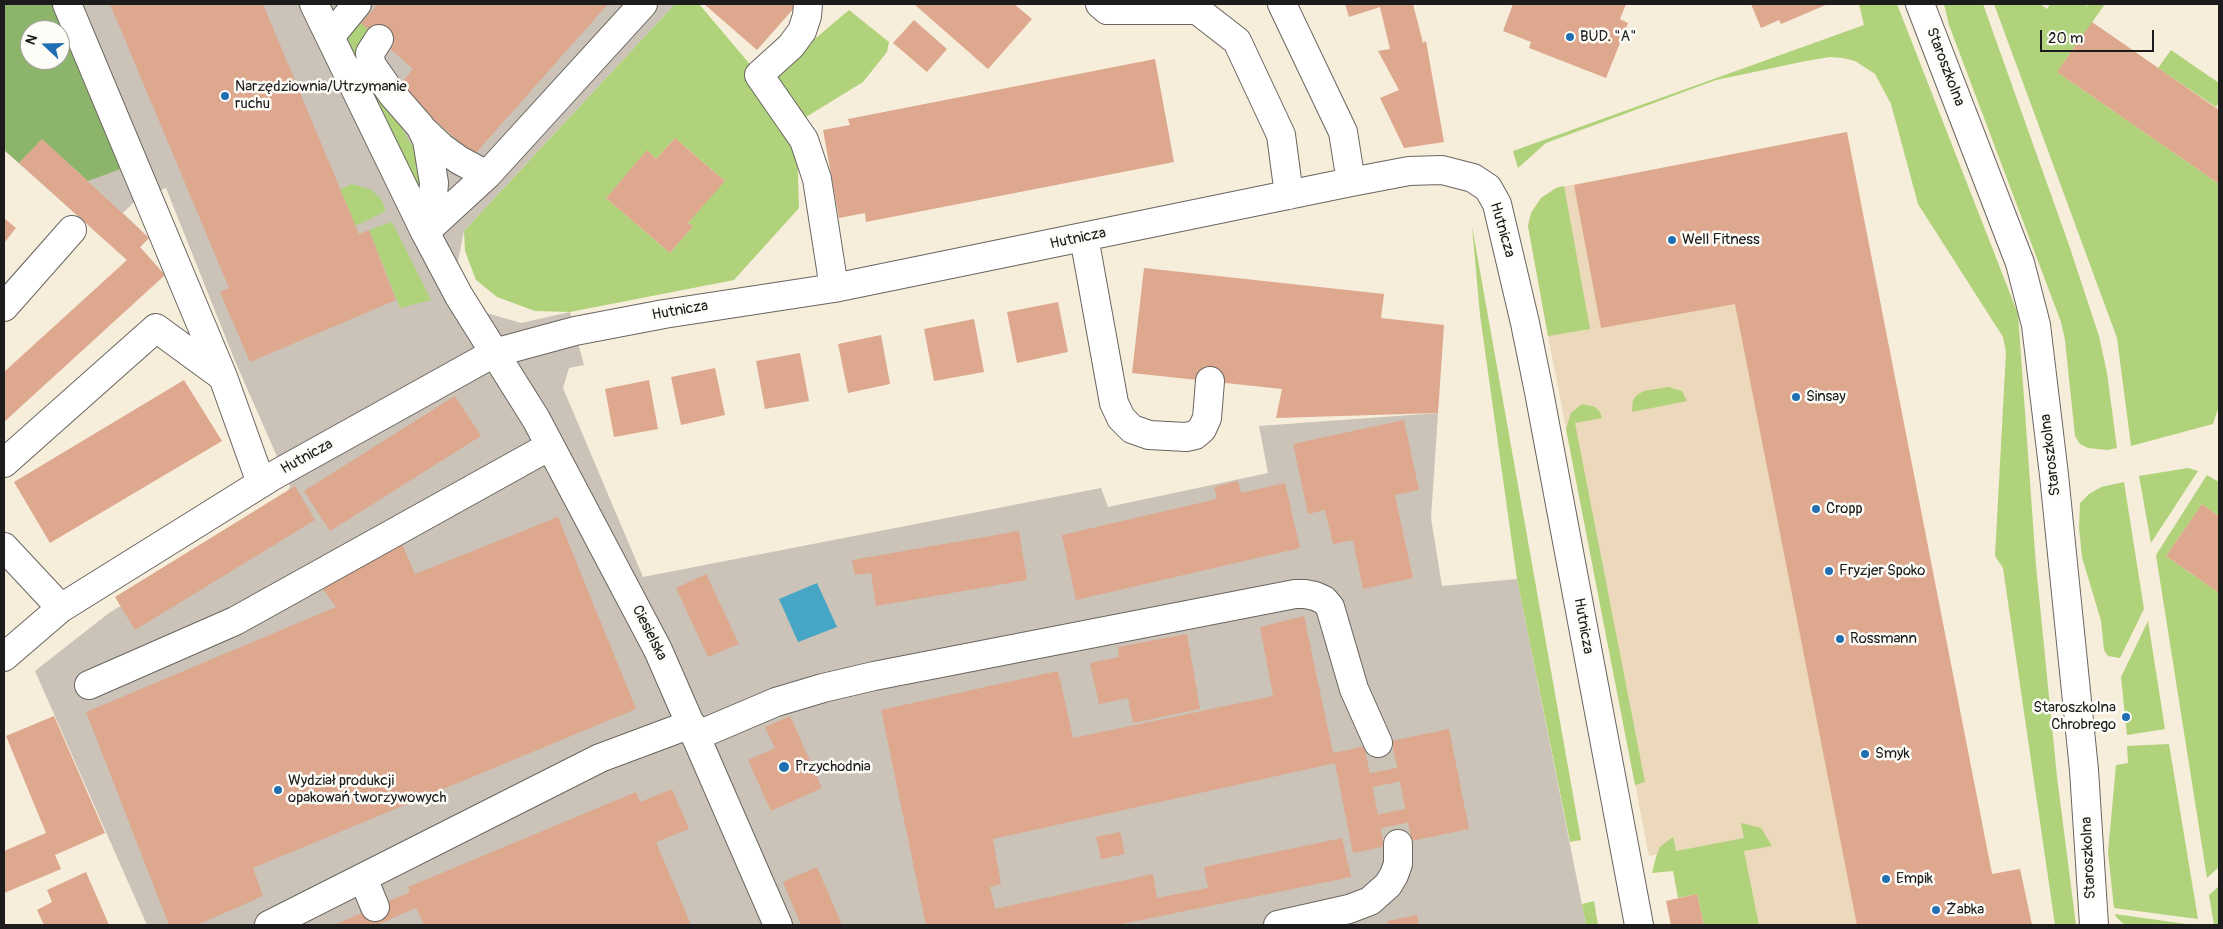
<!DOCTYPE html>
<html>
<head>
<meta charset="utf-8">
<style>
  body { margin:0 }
  #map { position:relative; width:2223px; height:929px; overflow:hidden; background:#f7eddb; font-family:Pangolin,sans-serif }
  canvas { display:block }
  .frame { position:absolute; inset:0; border:5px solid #1c1c1c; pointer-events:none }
  .north { position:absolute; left:20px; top:20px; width:50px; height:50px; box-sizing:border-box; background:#fdfcf7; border:1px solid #a3a29f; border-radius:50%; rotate:291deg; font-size:14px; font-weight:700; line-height:20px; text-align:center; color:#1c1c1c }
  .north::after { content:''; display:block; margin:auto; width:18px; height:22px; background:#1f6fb2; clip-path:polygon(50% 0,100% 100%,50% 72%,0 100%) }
  .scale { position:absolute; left:2040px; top:30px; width:114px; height:22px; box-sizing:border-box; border:2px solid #1c1c1c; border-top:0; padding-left:6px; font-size:15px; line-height:18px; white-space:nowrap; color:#1c1c1c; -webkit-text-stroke:4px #fdfcf7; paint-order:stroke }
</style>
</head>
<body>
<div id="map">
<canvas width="2223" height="929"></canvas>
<div class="frame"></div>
<div class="north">N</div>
<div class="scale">20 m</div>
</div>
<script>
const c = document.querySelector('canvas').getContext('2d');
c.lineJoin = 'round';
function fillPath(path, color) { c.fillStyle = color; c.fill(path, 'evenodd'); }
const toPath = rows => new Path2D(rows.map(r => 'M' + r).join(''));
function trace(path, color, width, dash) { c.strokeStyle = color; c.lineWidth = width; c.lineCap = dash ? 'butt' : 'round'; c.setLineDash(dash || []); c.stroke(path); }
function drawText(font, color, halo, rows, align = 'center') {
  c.font = font + ' Pangolin,sans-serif'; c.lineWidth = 5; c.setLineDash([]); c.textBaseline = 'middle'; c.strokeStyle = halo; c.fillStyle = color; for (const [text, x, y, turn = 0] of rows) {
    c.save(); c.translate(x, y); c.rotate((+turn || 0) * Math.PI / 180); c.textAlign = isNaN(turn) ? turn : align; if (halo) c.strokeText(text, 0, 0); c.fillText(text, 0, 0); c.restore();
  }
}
fillPath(toPath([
  [1847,132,1992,874,2020,869,2032,925,1759,925,1741,839,1649,856,1548,336,1528,226,1529,220,1531,213,1541,198,1556,188]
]), '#ecd8ba');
fillPath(toPath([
  [4,4,675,4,464,231,456,271,480,311,521,323,570,312,584,365,569,368,563,388,643,577,1101,488,1108,507,1268,473,1259,426,1438,413,1431,518,1442,586,1517,579,1586,925,147,925,35,671,109,613,281,508,290,486,235,361,166,188,136,200,123,213,149,238,127,260,4,150],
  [30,30,60,30,60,60,30,60]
]), '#cbc3b8');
fillPath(toPath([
  [675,4,699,4,759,75,797,144,799,208,734,280,570,312,535,311,497,297,476,280,465,251,464,231],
  [675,138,724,180,688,223,693,226,670,253,606,198,647,151,656,159],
  [1859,4,1897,4,2018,314,2036,566,2057,777,2076,925,2055,925,2003,568,1995,556,2006,352,2003,337,1918,204,1891,104,1875,74,1855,61,1843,58,1830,57,1806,61,1716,80,1546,143,1518,168,1513,151,1864,25],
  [1944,4,1983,4,2069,245,2099,336,2107,373,2117,448,2107,450,2088,448,2080,444,2075,436,2065,340,2061,322,1949,25],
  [1994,4,2040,4,2047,9,2050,4,2084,4,2087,6,2089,4,2105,4,2057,72,2219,184,2219,406,2213,424,2131,446,2117,338],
  [849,10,889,42,887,52,863,82,806,117,794,111,771,76],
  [361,23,369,30,356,54,423,163,425,199,415,191,347,42,351,33],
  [2171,50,2219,83,2219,102,2216,107,2158,68],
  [352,184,372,190,381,199,386,211,355,226,340,189],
  [1564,186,1590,329,1548,336,1528,226,1531,213,1541,198,1556,188],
  [392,222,431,300,400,308,369,230],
  [1472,226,1581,840,1570,842,1517,579,1480,315],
  [1668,387,1682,391,1687,401,1632,412,1633,400,1637,395,1644,391],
  [1582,404,1595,407,1600,412,1602,418,1575,423,1645,782,1635,785,1566,429,1571,413],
  [2188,468,2198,471,2151,543,2139,476],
  [2207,475,2219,482,2219,516,2202,504,2166,556,2219,593,2219,867,2207,878,2156,555],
  [2124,482,2144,609,2120,658,2108,656,2104,650,2101,621,2082,557,2079,528,2080,503,2089,494,2101,487],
  [2148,621,2165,729,2127,735,2121,677],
  [2169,744,2189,865,2198,919,2114,908,2108,852,2116,765,2128,763,2127,746],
  [1741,823,1761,828,1772,846,1744,851,1759,925,1704,925,1697,894,1678,898,1673,871,1652,873,1656,857,1660,847,1673,837,1676,851,1744,838],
  [2219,886,2219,925,2214,925,2209,895],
  [1594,901,1598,925,1586,925,1582,904],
  [2115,914,2193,925,2125,925,2116,917]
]), '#b0d27b');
fillPath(toPath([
  [4,4,55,4,126,167,88,181,42,139,19,163,4,150],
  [30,30,60,30,60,60,30,60]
]), '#8cb46b');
fillPath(toPath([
  [817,583,837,627,798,642,779,599]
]), '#47a6c6');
fillPath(toPath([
  [110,4,263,4,359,234,369,230,396,300,250,362,220,292,229,288],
  [378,4,608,4,474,155,398,87,413,69,361,23],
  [704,4,791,4,795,7,757,50],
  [914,4,1014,4,1032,19,988,69],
  [1345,4,1413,4,1423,43,1426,41,1444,142,1404,148,1380,98,1399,90,1378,51,1390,49,1380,7,1349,17],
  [1513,4,1626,4,1620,19,1628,23,1606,78,1529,48,1531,42,1503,31],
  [1751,4,1828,4,1781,24,1779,20,1761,28],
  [914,20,947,49,927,72,893,43],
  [2092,22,2219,110,2219,184,2057,72],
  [1155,59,1174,162,866,222,865,213,839,218,823,130,850,125,848,119],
  [1847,132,1992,874,2020,869,2032,925,1857,925,1735,304,1601,328,1574,185],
  [675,138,725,181,688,223,693,226,670,253,606,198,647,150,656,159],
  [42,139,149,238,140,247,165,275,4,422,4,372,127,260,19,163],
  [4,218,16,228,4,243],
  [1144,268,1384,294,1381,318,1444,325,1438,413,1276,418,1282,389,1132,373],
  [1058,302,1068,352,1017,363,1007,312],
  [974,319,984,372,934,381,924,329],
  [881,335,890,384,848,393,838,344],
  [800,353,809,401,765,409,756,361],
  [715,368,725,415,681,425,671,377],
  [184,380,222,441,50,543,14,482],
  [649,380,658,429,614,437,605,389],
  [455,396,481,436,330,531,304,491],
  [1404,420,1419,490,1395,495,1413,578,1363,589,1353,540,1333,544,1325,510,1308,514,1293,444],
  [1238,481,1241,493,1285,483,1300,548,1076,600,1062,535,1217,499,1214,487],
  [295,486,315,520,135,630,115,597],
  [2202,504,2219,516,2219,593,2166,556],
  [558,517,636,709,253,868,263,896,197,925,169,925,86,712,336,607,320,585,400,539,415,574],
  [1019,531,1027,580,876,606,871,573,855,575,852,560],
  [706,574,739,644,708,657,676,588],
  [1304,616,1333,753,1449,729,1469,829,1353,853,1335,763,993,839,1001,884,990,887,995,909,1153,874,1157,898,1208,888,1204,867,1342,838,1351,877,1117,925,926,925,881,710,1058,671,1073,738,1273,696,1260,627],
  [1187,634,1200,709,1133,723,1128,698,1099,704,1090,663,1119,657,1118,647],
  [54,716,105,833,55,855,61,869,4,893,4,851,46,833,6,736],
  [790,716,822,788,771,811,748,760,775,748,765,727],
  [672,789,689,829,656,842,691,925,424,925,416,908,377,925,334,925,410,892,408,887,636,792,640,802],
  [1120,832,1125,854,1101,859,1096,837],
  [817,867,842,925,801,925,783,882],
  [86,872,109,925,44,925,37,910,52,902,47,890],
  [1697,894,1704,925,1671,925,1666,901],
  [1417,915,1419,925,1388,925,1387,921]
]), '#dda88e');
trace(toPath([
  [1378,743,1398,844]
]), '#cbc3b5', 28, [28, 14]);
const minor = toPath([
  [67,4,223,377,261,483],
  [314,4,425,232,459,296,536,419,658,650,778,925],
  [808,4,807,16,802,31,791,46,759,75,804,140,817,179,834,288],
  [1100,4,1107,10,1197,10,1237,41,1281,135,1289,195],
  [1282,4,1343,132,1351,182],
  [1920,4,2020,263,2036,325,2054,475,2084,770,2094,925],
  [330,37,357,4],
  [379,39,370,53,371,64,392,94,420,126,427,140,434,183,432,209,425,232],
  [422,129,441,147,459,160,487,175],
  [425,232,487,175,643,4],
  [1084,237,1114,403,1121,418,1132,429,1149,435,1186,437,1195,435,1202,429,1207,418,1210,381],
  [4,307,72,230],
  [4,463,156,328,223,377],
  [4,547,61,608],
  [4,657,61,608,271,477,494,353,575,331,664,314,834,288,1351,182,1409,171,1442,170,1473,178,1488,188,1497,204,1525,323,1539,392,1639,925],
  [89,685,235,621,550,446],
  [696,736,776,702,823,688,874,676,1295,594,1305,594,1315,596,1324,600,1330,607,1354,689,1378,743],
  [363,878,375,907],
  [269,925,600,758,691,724],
  [1278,925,1349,909,1370,901,1388,885,1394,875,1398,864,1398,844]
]);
trace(minor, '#69655f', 30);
trace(minor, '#fff', 28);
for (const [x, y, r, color] of [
  [1570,37,5,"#1f6fb2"],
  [225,96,5,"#1f6fb2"],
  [1672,240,5,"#1f6fb2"],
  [1796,397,5,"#1f6fb2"],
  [1816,509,5,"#1f6fb2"],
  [1829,571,5,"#1f6fb2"],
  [1840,639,5,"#1f6fb2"],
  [2126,717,5,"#1f6fb2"],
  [1865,754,5,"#1f6fb2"],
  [784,767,6,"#1f6fb2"],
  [278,790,5,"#1f6fb2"],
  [1886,879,5,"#1f6fb2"],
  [1936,910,5,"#1f6fb2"]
]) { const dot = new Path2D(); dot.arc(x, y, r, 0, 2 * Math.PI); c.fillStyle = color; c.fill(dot); trace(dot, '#fdfcf7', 2); }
drawText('15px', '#1c1c1c', '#fdfcf7', [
  ["BUD. \"A\"",1580,37],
  ["Narzędziownia/Utrzymanie",235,87],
  ["ruchu",235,104],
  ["Well Fitness",1682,240],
  ["Sinsay",1806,397],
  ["Cropp",1826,509],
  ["Fryzjer Spoko",1839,571],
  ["Rossmann",1850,639],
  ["Staroszkolna",2116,708,"right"],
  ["Chrobrego",2116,725,"right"],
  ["Smyk",1875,754],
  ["Przychodnia",795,767],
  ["Wydział produkcji",288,781],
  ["opakowań tworzywowych",288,798],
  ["Empik",1896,879],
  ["Żabka",1946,910]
], 'left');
drawText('15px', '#1c1c1c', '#fdfcf7', [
  ["Staroszkolna",1945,67,69],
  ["Hutnicza",1502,230,74],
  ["Hutnicza",1078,239,-12],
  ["Hutnicza",680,311,-10],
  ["Staroszkolna",2051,455,-97],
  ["Hutnicza",307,457,-29],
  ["Hutnicza",1583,626,80],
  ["Ciesielska",649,633,63],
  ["Staroszkolna",2089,858,-93]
]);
</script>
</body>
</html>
